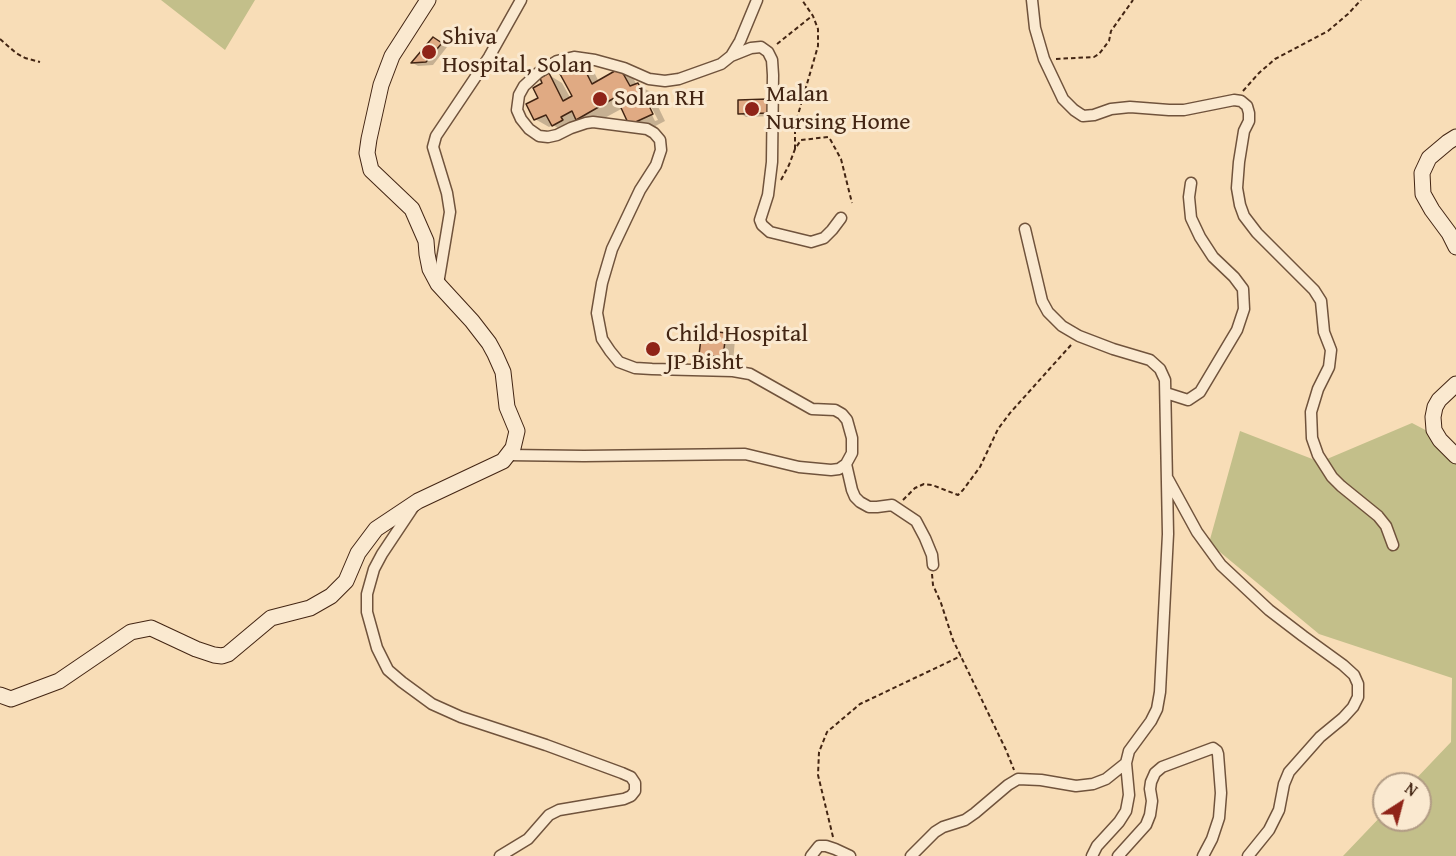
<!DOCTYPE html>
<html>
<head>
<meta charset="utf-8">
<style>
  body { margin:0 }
  #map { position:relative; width:1456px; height:856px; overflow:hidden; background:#f8ddb7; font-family:"Gentium Book Plus",serif }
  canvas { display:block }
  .north { position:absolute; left:1372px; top:772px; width:60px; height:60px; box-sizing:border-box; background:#fae9d0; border:2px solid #b19b84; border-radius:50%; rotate:36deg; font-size:16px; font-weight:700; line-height:24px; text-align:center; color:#432513 }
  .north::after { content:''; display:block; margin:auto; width:21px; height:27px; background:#8f2418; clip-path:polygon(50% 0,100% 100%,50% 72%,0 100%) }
</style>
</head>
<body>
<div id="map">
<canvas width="1456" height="856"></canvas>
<div class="north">N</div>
</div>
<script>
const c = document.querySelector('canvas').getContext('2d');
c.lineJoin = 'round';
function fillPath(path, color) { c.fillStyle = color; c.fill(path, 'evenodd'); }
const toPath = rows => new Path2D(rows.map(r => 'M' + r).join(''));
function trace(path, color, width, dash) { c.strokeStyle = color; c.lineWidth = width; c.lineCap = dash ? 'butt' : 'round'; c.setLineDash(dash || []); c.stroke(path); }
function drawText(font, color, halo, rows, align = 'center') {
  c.font = font + ' "Gentium Book Plus",serif'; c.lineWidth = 6; c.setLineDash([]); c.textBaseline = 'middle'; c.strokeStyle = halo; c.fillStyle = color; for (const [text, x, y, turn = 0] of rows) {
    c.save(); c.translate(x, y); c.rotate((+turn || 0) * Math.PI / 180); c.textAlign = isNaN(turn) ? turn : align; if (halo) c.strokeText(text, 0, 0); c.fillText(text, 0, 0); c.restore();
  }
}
fillPath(toPath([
  [161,0,255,0,225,50],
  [1412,423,1456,446,1456,856,1343,856,1384,813,1384,820,1420,820,1420,784,1411,784,1451,742,1452,678,1319,634,1209,543,1240,431,1320,462]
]), '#c3bf8a');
fillPath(toPath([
  [439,42,447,47,433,65,418,66,413,63],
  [581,64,594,72,599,82,620,70,633,78,637,85,651,92,665,121,644,132,631,124,623,108,590,126,566,133,553,125,549,127,535,119,540,99,549,75,562,83,571,99,574,97],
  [641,93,644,93,658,120,655,121],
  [767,101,774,116,746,117,740,113],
  [725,334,735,340,733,362,711,360,701,354]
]), '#0003');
const building = toPath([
  [433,37,442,43,426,62,411,63,433,37],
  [581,62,592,84,620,68,630,86,638,83,653,114,629,125,616,97,576,120,572,111,561,117,563,120,552,126,546,115,534,120,526,104,538,98,533,88,542,83,540,78,549,73,563,101,572,96,560,74,581,62],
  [768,99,768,113,738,114,738,100,768,99],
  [702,330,726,333,723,357,699,355,702,330]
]);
fillPath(building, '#e0aa83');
trace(building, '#432513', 1.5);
const street = toPath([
  [1032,0,1035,28,1044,59,1063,99,1074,110,1083,116,1094,115,1111,109,1130,107,1169,110,1184,110,1234,100,1241,101,1247,106,1249,113,1249,121,1244,131,1239,162,1237,188,1240,205,1244,216,1257,233,1314,290,1321,301,1324,332,1331,350,1329,367,1318,389,1311,412,1312,438,1318,455,1332,477,1341,486,1378,516,1386,526,1393,545],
  [731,56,751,48,761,47,768,52,772,60,773,75,772,162,768,195,760,220,762,225,770,232,811,242,824,238,832,230,841,218],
  [1025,229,1042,301,1048,312,1062,326,1079,336,1113,349,1150,360,1160,369,1165,380,1168,534,1160,692,1157,709,1151,721,1129,751,1126,763,1129,795,1126,811,1119,822,1097,846,1092,856],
  [438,284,450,212,447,193,433,147,436,136,489,57,521,0],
  [1166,393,1188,400,1200,392,1237,330,1244,309,1243,289,1234,277,1213,257,1200,237,1191,218,1189,197,1191,183],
  [508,455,584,456,745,454,799,467,831,470,839,469,846,464,852,453,852,438,847,420,842,414,835,410,812,409,750,374,733,371,652,369,635,368,619,362,610,351,602,339,597,313,602,283,612,249,640,190,656,165,661,150,660,140,654,133,647,129,593,122,586,123,571,128,557,135,548,137,539,136,529,129,521,119,517,110,519,95,524,86,538,73,557,61,574,57,595,60,624,68,649,79,665,81,679,79,721,64,731,56,740,41,757,0],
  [846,464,852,490,855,497,860,502,869,507,877,507,892,505,916,521,925,538,932,555,933,565],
  [1168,479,1197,532,1221,565,1269,610,1303,636,1343,665,1354,675,1358,684,1358,697,1353,707,1343,718,1320,737,1289,772,1284,784,1279,810,1269,830,1248,856],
  [414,506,382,554,374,569,367,594,367,612,377,648,388,670,402,682,432,704,461,717,546,745,622,773,631,777,635,783,635,791,631,796,624,799,559,810,549,815,528,839,500,856],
  [811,856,819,846,826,846,835,849,850,856],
  [911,856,935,832,943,827,965,820,975,813,1008,785,1018,779,1041,780,1076,786,1093,784,1106,779,1126,763],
  [1118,856,1146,825,1150,815,1152,801,1150,789,1151,782,1155,773,1162,767,1213,748,1217,751,1218,754,1221,793,1219,818,1212,839,1203,856]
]);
const secondary = toPath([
  [1456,137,1448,142,1429,158,1422,173,1423,194,1432,210,1449,233,1456,247],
  [1456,384,1439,400,1435,407,1433,417,1434,430,1440,440,1456,456],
  [0,695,11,699,59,681,131,632,151,628,196,649,214,655,222,656,228,654,271,618,310,608,331,596,346,581,358,553,376,529,418,501,503,461,513,448,517,431,507,407,503,372,495,354,489,343,472,321,438,284,430,269,427,254,426,241,412,209,371,170,367,153,369,139,381,85,392,56,428,0]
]);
trace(street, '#70533c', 13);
trace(secondary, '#432513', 17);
trace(toPath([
  [0,39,16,53,25,58,40,62],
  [777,44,812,16],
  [1056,59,1094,57,1099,54,1109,41,1111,31,1133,0],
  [1243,91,1259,73,1275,59,1328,31,1348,14,1361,0],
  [795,149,795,125,818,46,818,29,813,16,802,0],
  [781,180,789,165,795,149,801,140,828,137,830,139,841,159,852,203],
  [903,500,915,488,924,484,932,485,958,495,963,490,980,467,998,429,1010,413,1071,345],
  [932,574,933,585,941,603,953,640,1006,750,1014,770],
  [833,837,818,775,819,752,827,732,860,704,961,656]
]), '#432513', 2, [4.5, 3]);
trace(street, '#fae9d0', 10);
trace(secondary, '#fae9d0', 15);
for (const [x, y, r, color] of [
  [429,52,8,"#8f2418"],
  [600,99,8,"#8f2418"],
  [752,109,8,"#8f2418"],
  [653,349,8,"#8f2418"]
]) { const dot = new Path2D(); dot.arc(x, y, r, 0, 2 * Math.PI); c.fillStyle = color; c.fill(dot); trace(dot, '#fae9d0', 2); }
drawText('24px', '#432513', '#fae9d0', [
  ["Shiva",442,38],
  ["Hospital, Solan",442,66],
  ["Malan",766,95],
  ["Nursing Home",766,123],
  ["Solan RH",614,99],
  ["Child Hospital",666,335],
  ["JP Bisht",666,363]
], 'left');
</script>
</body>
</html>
